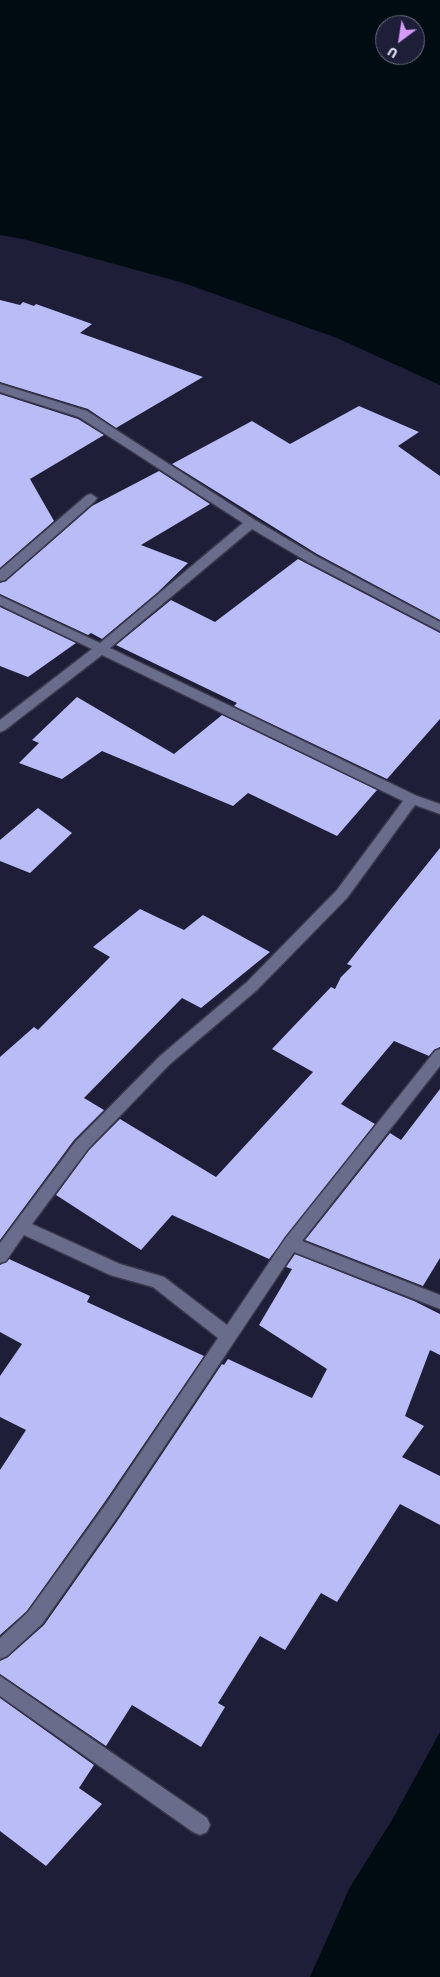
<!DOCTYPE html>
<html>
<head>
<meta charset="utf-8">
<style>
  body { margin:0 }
  #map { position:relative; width:440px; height:1977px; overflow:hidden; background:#1e1e38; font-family:"Source Sans 3",sans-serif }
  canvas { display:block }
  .north { position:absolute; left:375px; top:15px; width:50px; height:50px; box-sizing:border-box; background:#1e1e38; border:1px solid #6e6f86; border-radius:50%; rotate:211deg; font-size:14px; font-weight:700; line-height:20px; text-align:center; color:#e6e8fa }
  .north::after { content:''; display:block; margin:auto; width:18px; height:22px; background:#d69bfa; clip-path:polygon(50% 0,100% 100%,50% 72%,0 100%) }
</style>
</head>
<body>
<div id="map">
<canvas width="440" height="1977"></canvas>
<div class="north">U</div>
</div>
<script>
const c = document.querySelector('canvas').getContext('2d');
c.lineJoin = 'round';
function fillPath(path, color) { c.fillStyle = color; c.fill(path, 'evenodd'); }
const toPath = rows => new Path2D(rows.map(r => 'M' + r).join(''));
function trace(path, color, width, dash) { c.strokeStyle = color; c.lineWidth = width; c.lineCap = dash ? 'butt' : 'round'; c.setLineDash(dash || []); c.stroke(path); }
fillPath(toPath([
  [0,0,440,0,440,385,337,338,184,283,23,239,0,235],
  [385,25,415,25,415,55,385,55],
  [440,1732,440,1977,310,1977,350,1887,392,1820]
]), '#000c11');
fillPath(toPath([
  [0,300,20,305,23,302,34,306,36,304,92,324,80,333,203,377,116,428,88,409,0,382],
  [0,394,78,419,104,435,30,479,54,521,0,568],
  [359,406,419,432,398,446,440,476,440,620,317,554,172,464,252,421,290,444],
  [159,471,210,504,141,545,188,563,157,593,102,639,91,633,88,635,0,594,0,583,6,581,92,506],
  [298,559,440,633,440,719,387,779,234,706,237,703,116,645,171,600,215,622],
  [0,607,76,643,28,677,0,666],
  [77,697,174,754,222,715,377,790,337,836,248,793,233,806,102,751,62,779,19,763,39,743,32,740],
  [38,808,72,833,30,873,0,861,0,840],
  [440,848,440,1047,434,1050,429,1056,394,1041,341,1104,375,1124,269,1259,172,1215,141,1250,56,1195,89,1150,120,1119,216,1177,313,1072,272,1049,331,987,335,989,341,977,352,966,347,964],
  [140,909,184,930,203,915,270,952,201,1008,182,998,84,1098,104,1110,74,1140,0,1240,0,1057,34,1027,38,1030,110,957,93,947],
  [440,1089,440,1258,423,1286,305,1240,390,1133,401,1140],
  [295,1254,414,1301,440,1314,440,1355,430,1350,405,1416,424,1426,402,1457,440,1476,440,1525,400,1504,337,1602,321,1593,285,1650,260,1636,218,1703,225,1707,201,1747,132,1705,106,1746,0,1674,0,1661,8,1657,44,1625,120,1517,222,1364,224,1365,228,1359,312,1398,327,1369,259,1325,292,1269,286,1267],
  [9,1259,90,1296,87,1302,204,1356,104,1503,27,1611,0,1635,0,1470,26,1430,0,1417,0,1376,22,1344,0,1332,0,1265],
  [0,1698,94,1765,79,1788,102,1804,46,1866,0,1831]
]), '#b9bcf7');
const minor = toPath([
  [0,384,87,411,255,520,316,556,440,622,440,631,308,562,252,529,110,648,417,796,440,804,440,814,415,805,347,898,257,990,170,1064,88,1149,32,1224,120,1264,164,1277,227,1325,285,1239,435,1051,440,1049,440,1066,302,1241,440,1295,440,1309,294,1252,118,1516,42,1624,7,1656,0,1659,0,1638,28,1612,106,1504,218,1338,153,1287,110,1275,24,1235,6,1261,0,1263,0,1243,76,1141,160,1056,247,982,337,890,403,801,102,655,5,730,0,732,0,720,92,649,0,605,0,596,100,643,243,523,79,417,0,392,0,384],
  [91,494,97,498,95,501,5,580,0,581,0,570,87,495,91,494],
  [0,1676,207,1818,210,1825,207,1832,200,1835,193,1832,0,1696,0,1676]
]);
trace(minor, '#39384e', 3);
fillPath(minor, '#6a6c8b');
</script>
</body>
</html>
